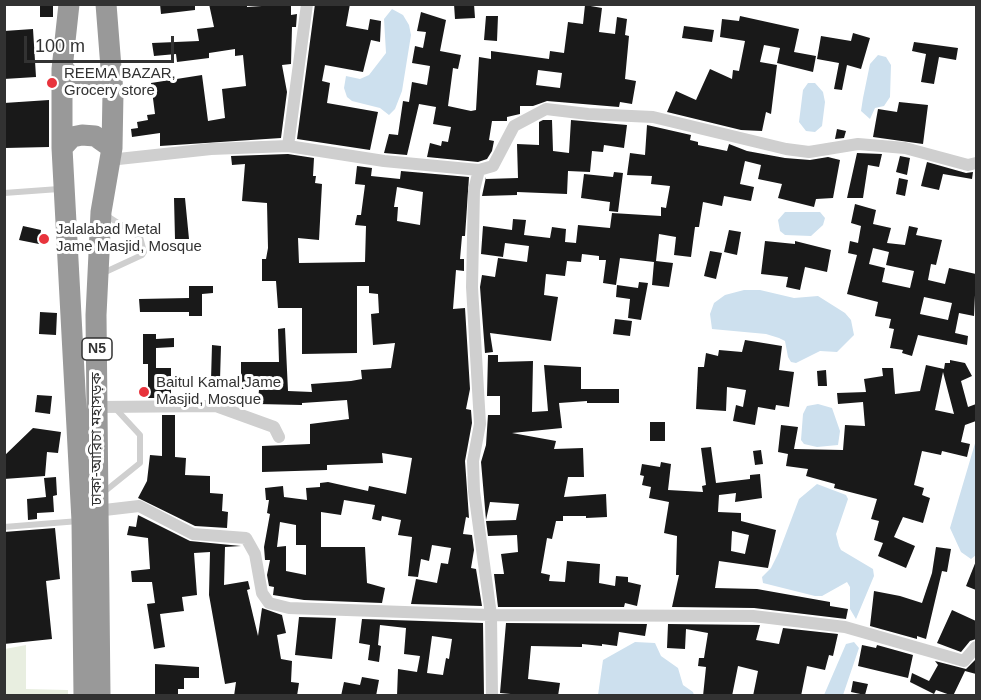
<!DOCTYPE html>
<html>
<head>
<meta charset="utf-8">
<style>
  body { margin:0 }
  #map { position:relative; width:981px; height:700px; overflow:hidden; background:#fff; font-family:Helvetica,sans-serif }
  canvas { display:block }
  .frame { position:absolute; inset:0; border:6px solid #323232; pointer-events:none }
  .scale { position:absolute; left:24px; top:36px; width:150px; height:27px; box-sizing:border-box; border:3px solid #323232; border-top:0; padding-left:8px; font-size:18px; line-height:21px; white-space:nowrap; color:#323232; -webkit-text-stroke:4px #fff; paint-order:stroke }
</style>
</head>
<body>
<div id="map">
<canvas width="981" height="700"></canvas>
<div class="frame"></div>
<div class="scale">100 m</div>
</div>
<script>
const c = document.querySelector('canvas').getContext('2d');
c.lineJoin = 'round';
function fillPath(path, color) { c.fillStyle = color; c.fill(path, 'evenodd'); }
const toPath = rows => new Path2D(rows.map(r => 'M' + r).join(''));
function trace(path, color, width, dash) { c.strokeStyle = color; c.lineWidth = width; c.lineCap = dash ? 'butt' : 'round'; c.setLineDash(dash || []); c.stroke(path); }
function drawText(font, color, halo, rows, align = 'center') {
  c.font = font + ' Helvetica,"Noto Sans Bengali",sans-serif'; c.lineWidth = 6; c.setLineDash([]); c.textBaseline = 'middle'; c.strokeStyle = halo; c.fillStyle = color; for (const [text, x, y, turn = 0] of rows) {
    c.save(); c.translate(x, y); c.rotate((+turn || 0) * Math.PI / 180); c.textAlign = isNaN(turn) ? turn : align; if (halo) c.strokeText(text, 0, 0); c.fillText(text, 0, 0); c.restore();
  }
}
fillPath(toPath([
  [26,645,26,689,68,690,68,695,5,695,5,649]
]), '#e8eee0');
fillPath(toPath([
  [392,9,403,15,409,25,411,35,402,91,395,109,389,115,380,108,352,101,347,97,344,88,346,76,360,79,369,75,386,53,384,19],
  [878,55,886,57,891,65,890,97,884,106,875,108,870,119,861,111,863,98,870,64],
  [808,83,815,83,823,92,825,102,822,126,815,132,806,131,799,122,803,90],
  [785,212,820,212,825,218,823,225,811,236,785,235,780,231,778,220],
  [744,290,760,290,794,298,818,296,845,313,851,320,854,335,837,352,820,351,796,363,791,362,788,357,785,341,779,338,766,334,712,329,710,314,714,303,725,295],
  [818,404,832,408,840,431,838,445,817,447,804,444,801,440,803,414,807,406],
  [976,440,976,555,971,559,961,552,950,528],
  [817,484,846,495,848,499,836,534,839,546,841,550,873,569,874,576,856,619,850,609,850,587,847,582,822,596,815,596,763,583,762,577,771,568,779,552,799,499],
  [635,642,655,643,661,656,678,668,683,685,693,692,694,695,598,695,603,660],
  [854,642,859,648,843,695,824,695,846,644]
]), '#cde0ee');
fillPath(toPath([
  [40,4,53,4,53,17,40,17],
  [160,4,195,4,195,10,161,14],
  [209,4,247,4,247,7,291,4,291,15,297,14,296,27,292,27,291,64,282,65,287,92,281,138,160,146,160,133,132,137,131,129,138,128,137,122,148,120,147,115,155,114,151,83,202,75,208,121,225,118,222,89,246,86,243,55,235,56,235,49,209,53,209,58,177,62,176,54,154,56,152,43,199,41,197,29,214,27],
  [315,4,350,4,346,26,368,30,370,19,381,21,380,42,371,40,363,72,325,65,322,81,330,83,327,103,378,112,370,150,297,139],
  [454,4,474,4,475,18,455,19],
  [585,5,602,8,599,32,615,34,617,17,627,19,625,35,629,36,625,79,636,81,632,104,620,102,619,107,547,101,533,106,520,106,520,114,507,117,507,121,492,121,489,140,494,141,492,151,487,159,478,162,427,157,430,143,441,146,442,141,448,142,451,127,433,124,436,107,419,104,407,155,384,153,389,134,398,135,403,101,409,102,412,82,427,85,430,66,412,63,415,46,423,48,426,32,417,31,421,12,446,20,440,51,461,55,458,69,453,68,448,106,471,111,476,110,479,57,491,59,491,51,549,59,550,51,564,53,568,22,583,24],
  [538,70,562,73,560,88,536,85],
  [486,16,498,16,497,41,484,40],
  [740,16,799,29,794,52,816,56,813,72,777,63,780,48,764,45,760,62,777,65,771,114,766,112,762,131,741,130,667,112,676,91,696,100,710,69,732,79,733,70,739,71,745,41,720,37,722,19,739,21],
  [684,26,714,30,712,42,682,38],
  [33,29,36,77,4,79,4,31],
  [853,33,870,38,861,69,847,65,842,90,834,89,839,63,817,59,821,36,851,41],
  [914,42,958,48,956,60,939,57,934,84,921,82,926,54,912,51],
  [49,100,49,147,5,148,4,103],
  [899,102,928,105,923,144,873,137,878,109,897,112],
  [543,120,552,120,553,151,569,153,571,120,627,125,624,148,604,145,603,152,592,151,590,172,568,171,567,194,517,192,517,195,482,196,486,177,486,179,518,178,517,144,539,145,539,122],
  [647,125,691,135,690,140,698,142,698,145,727,151,729,144,747,151,785,158,810,160,828,157,840,160,833,198,816,199,814,207,778,198,782,184,758,179,761,165,745,161,740,184,754,187,751,201,724,196,722,206,703,202,699,227,695,227,691,257,674,255,676,237,659,234,656,261,673,263,669,287,652,285,654,262,620,258,616,285,603,283,606,260,599,260,599,256,582,254,581,262,567,261,565,276,546,274,544,295,558,297,551,341,490,333,493,352,485,353,480,287,482,275,495,277,498,258,527,262,529,246,505,243,503,257,481,254,483,226,512,230,513,219,526,220,524,235,550,238,552,227,566,229,565,242,576,243,578,225,610,228,612,213,661,216,661,207,666,208,670,186,651,184,652,176,627,175,630,153,645,155],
  [837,129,846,131,844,138,835,139],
  [857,153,882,154,879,167,868,165,863,198,847,198],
  [288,154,314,158,313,176,316,176,315,183,322,184,319,240,298,238,299,263,365,262,366,226,355,225,357,215,361,215,365,185,355,184,357,166,372,168,371,176,400,179,401,171,469,177,465,236,462,236,460,259,464,259,464,271,456,270,453,309,465,308,470,389,466,409,471,410,472,423,465,461,469,518,466,517,463,534,472,535,474,550,471,568,476,569,482,606,411,604,416,579,437,583,441,563,448,564,451,548,432,545,429,561,421,559,418,577,408,576,412,537,398,535,401,520,382,516,381,521,372,519,375,505,344,500,341,515,321,512,321,547,365,547,367,583,385,588,382,603,304,600,273,595,274,587,269,586,267,575,270,560,265,560,264,547,270,514,267,513,269,500,266,500,265,488,283,486,284,497,307,500,306,488,320,487,320,483,328,482,368,491,369,486,406,494,412,458,382,453,383,463,327,465,327,470,262,472,262,446,310,444,310,424,349,419,347,400,302,403,302,405,258,404,259,389,241,389,241,362,279,362,278,329,285,328,288,391,312,392,311,384,351,381,362,379,361,370,391,368,395,343,373,345,371,314,379,313,378,294,369,293,369,286,357,286,357,353,302,354,302,308,278,308,276,281,262,281,262,259,266,259,268,248,267,203,242,201,245,164,232,165,231,156],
  [397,187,423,192,420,225,397,221,398,207,394,207],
  [280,522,296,525,296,545,306,545,306,575,286,571,286,546,277,547],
  [900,156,910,158,907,175,896,172],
  [927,162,966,173,973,172,972,179,943,174,939,190,921,186],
  [614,172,623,173,618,212,609,211,610,202,581,198,584,174,613,177],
  [899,178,908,180,905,196,896,194],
  [174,198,185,198,189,239,175,239],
  [855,204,876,210,873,224,891,228,887,243,905,245,909,226,918,228,916,235,942,240,936,265,931,264,928,280,945,284,949,268,976,274,974,316,959,313,955,333,968,336,967,345,918,335,912,356,902,353,903,350,890,348,894,329,889,328,891,319,875,316,878,302,847,294,857,255,848,253,850,241,858,243,861,226,851,223],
  [873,248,889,252,886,265,914,271,910,288,882,282,885,268,869,264],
  [924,297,952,303,948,320,920,314],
  [23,226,41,230,39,244,19,240],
  [729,230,741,232,737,255,724,252],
  [765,241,795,244,795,241,831,250,827,272,805,267,800,290,786,287,788,277,761,274],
  [710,251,722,253,716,279,704,276],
  [639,282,648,283,641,320,628,318,630,299,616,297,617,285,638,288],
  [189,286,213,286,213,293,202,294,202,316,189,316,189,312,140,312,139,299,189,298],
  [40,312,57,313,56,335,39,334],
  [615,319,632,321,630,336,613,334],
  [143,334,156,334,156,339,174,338,174,347,156,348,156,368,171,368,171,394,183,394,183,398,148,398,148,364,143,364],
  [745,340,782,346,779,370,794,372,789,407,776,405,775,410,758,407,755,425,733,421,736,405,743,407,746,390,727,387,726,411,696,409,698,367,704,367,706,353,718,356,719,350,742,352],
  [212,345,221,346,220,380,211,380],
  [488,355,498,355,498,362,533,361,532,412,548,411,544,365,581,367,581,389,619,389,619,403,587,403,587,401,559,403,562,428,512,433,556,441,554,449,583,448,584,477,568,477,564,497,606,494,607,517,586,518,586,516,563,516,563,521,556,521,552,539,547,538,541,573,550,575,549,581,565,582,567,561,600,564,599,583,615,586,616,576,628,577,628,582,641,585,637,606,625,603,624,607,498,607,494,574,504,574,501,554,518,552,517,535,488,536,486,521,516,520,519,504,490,502,486,520,481,462,486,445,488,415,500,415,500,396,487,396],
  [950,360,965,363,972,376,961,381,968,407,976,404,976,421,965,425,961,442,970,444,967,457,942,451,941,455,922,451,914,485,924,488,922,495,930,498,923,523,903,517,894,537,915,546,906,568,878,556,883,543,874,540,879,521,871,519,877,499,834,488,835,484,806,476,808,469,786,466,788,454,778,452,781,425,798,427,794,449,843,450,845,425,865,426,863,402,838,404,837,393,866,392,864,379,883,376,882,368,893,368,895,394,920,391,926,365,944,369,945,363,950,363],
  [943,372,954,414,935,410],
  [826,370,827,386,818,386,817,371],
  [37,395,52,396,50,414,35,412],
  [162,415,175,415,175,457,186,458,185,475,210,476,210,493,223,494,222,511,228,512,227,528,195,526,138,498,147,481,150,455,162,456],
  [650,422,665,422,665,441,650,441],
  [33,428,61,432,58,453,47,452,45,476,4,479,4,456],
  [711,447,716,483,750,479,750,475,760,474,762,498,735,502,736,493,719,495,718,512,741,513,741,521,776,530,768,568,719,561,715,588,757,589,830,602,830,606,848,609,846,619,754,608,672,607,679,575,676,575,677,536,664,533,669,502,649,498,651,487,642,485,644,476,640,475,642,464,660,467,661,462,671,464,668,490,703,492,702,486,706,485,701,448],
  [732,531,749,535,745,554,731,551],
  [761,450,763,464,755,465,753,451],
  [56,477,57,495,53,496,54,512,37,513,37,519,28,520,27,499,46,497,44,478],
  [138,515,190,541,241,546,225,547,224,585,248,581,250,589,247,590,258,636,262,608,282,615,286,633,277,635,281,659,292,661,291,682,299,683,297,696,234,696,236,682,225,684,209,595,210,552,194,553,197,595,182,597,184,611,160,614,165,647,154,649,147,604,155,603,152,582,132,582,131,571,150,569,148,538,127,535,129,526,136,527],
  [55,528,60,579,46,581,52,639,4,644,4,532],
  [936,547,951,549,947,572,942,571,926,639,917,636,917,639,870,626,874,591,900,596,922,603,932,573],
  [976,561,976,590,966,586],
  [952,610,976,621,976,639,970,641,961,652,937,643],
  [299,617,336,618,332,659,295,655],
  [362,619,483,623,484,696,397,696,398,669,417,672,420,656,404,654,406,628,380,625,378,645,381,646,379,662,368,660,370,645,359,643],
  [432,636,452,639,449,659,446,658,443,675,427,673],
  [506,623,647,624,645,636,619,632,617,646,602,644,602,646,582,644,582,647,531,646,528,679,560,683,558,696,532,696,500,693],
  [668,624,760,625,756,640,779,644,783,628,838,634,833,656,829,655,825,670,807,666,801,696,753,696,758,671,738,666,732,696,703,696,706,667,698,666,699,658,704,658,708,633,686,629,685,649,667,648],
  [862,645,876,648,877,645,913,655,908,678,858,666],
  [976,659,976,674,965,671,953,696,936,690,934,694,910,682,912,673,929,681,938,665,935,661,966,669],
  [155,664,199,667,199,678,184,678,184,689,178,689,178,696,155,696],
  [362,677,379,680,376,696,341,696,344,682,360,685],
  [853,681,868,684,865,695,851,692]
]), '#191919');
trace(toPath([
  [4,193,59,189],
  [101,274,142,255,144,252,140,237,104,214],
  [104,492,140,463,140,435,116,409],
  [4,527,79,521]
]), '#cfcfcf', 6);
trace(toPath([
  [288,146,307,4],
  [109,160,211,149,288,146,384,161,479,170,493,166,514,126,546,109,588,114,653,117,786,149,809,152,858,144,905,148,968,165,976,163],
  [479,170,474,190,472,287,480,424,473,461,474,491,491,615,492,696],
  [99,407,216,406,274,427,279,437],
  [96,511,139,506,193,534,246,538,255,554,262,593,269,603,289,608,491,615,753,616,845,627,964,661,976,647]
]), '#cfcfcf', 12);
trace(toPath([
  [69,4,62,69,62,148,82,521,84,696],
  [62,69,83,84,95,83,111,72],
  [62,148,72,137,82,135,95,136,112,148],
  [100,696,96,315,101,212,112,148,113,93,106,4]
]), '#999', 21);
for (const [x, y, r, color] of [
  [52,83,6,"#e8343d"],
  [44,239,6,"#e8343d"],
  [144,392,6,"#e8343d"]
]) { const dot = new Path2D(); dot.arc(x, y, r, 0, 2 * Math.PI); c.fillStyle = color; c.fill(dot); trace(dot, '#fff', 2); }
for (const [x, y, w] of [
  [97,349,30]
]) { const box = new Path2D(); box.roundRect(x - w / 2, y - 11, w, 22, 4.5); c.fillStyle = '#fff'; c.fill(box); trace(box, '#323232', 1.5); }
drawText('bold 14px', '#323232', null, [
  ["N5",97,349]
]);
drawText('15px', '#323232', '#fff', [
  ["REEMA BAZAR,",64,74],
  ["Grocery store",64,91],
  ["Jalalabad Metal",56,230],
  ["Jame Masjid, Mosque",56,247],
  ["Baitul Kamal Jame",156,383],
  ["Masjid, Mosque",156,400]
], 'left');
drawText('15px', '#323232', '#fff', [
  ["ঢাকা-আরিচা মহাসড়ক",97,439,-90]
]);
</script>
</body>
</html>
